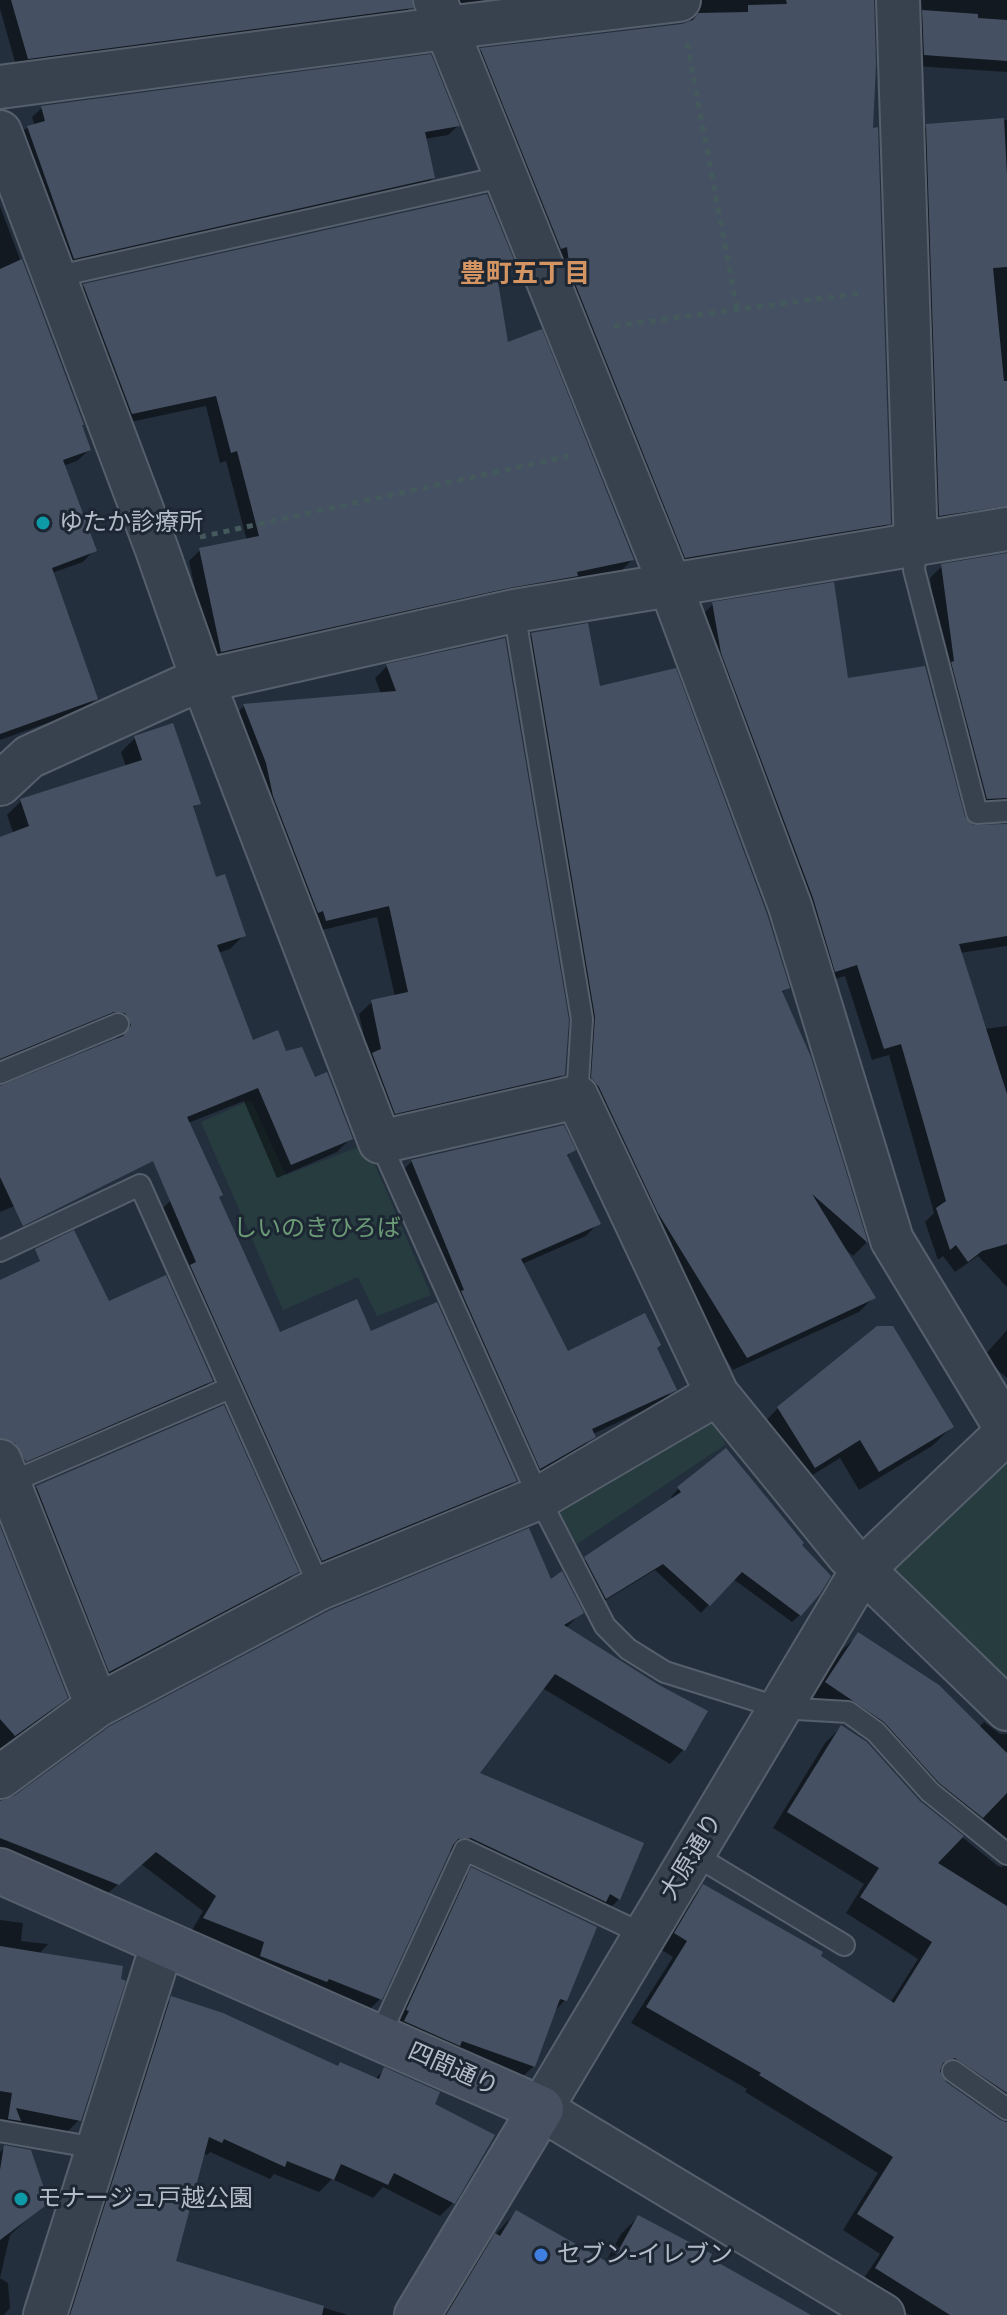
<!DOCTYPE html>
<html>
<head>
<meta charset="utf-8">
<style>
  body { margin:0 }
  canvas { display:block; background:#242f3e }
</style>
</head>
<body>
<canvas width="1007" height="2315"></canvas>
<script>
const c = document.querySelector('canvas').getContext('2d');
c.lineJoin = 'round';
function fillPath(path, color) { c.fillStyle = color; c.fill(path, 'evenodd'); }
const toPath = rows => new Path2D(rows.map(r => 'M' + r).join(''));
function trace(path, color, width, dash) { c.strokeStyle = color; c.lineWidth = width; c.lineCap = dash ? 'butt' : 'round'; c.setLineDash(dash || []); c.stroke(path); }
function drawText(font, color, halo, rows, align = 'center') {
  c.font = font + ' Helvetica,"Noto Sans JP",sans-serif'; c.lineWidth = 6; c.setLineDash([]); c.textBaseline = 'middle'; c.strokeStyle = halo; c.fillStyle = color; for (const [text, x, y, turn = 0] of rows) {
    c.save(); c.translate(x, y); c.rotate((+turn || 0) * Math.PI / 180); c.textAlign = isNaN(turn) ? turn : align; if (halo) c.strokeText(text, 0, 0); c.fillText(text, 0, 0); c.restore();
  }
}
fillPath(toPath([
  [251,1100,286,1175,366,1144,431,1295,377,1316,358,1277,283,1310,201,1122],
  [709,1417,726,1444,577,1544,556,1505],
  [1007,1459,1007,1684,887,1570]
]), '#263c3f');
fillPath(toPath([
  [0,0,410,0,410,7,399,19,17,69,0,9],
  [443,0,553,0,450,12],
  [689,0,872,0,871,130,889,523,878,535,674,568,470,61,481,50,683,26,691,22,692,10],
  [908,0,1007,0,1007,72,913,66],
  [42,108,458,126,448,135,425,139,433,178,424,187,64,267,16,139,25,129,35,126,32,117],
  [1007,120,1007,521,928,527,915,138,927,126],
  [0,206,82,424,80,426,89,450,77,461,63,466,94,550,83,562,52,573,96,699,84,710,0,740],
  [511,260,500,270,494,272,506,345,632,560,621,571,210,662,189,561,200,550,247,541,226,461,220,463,206,406,121,424,73,297,84,286],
  [1007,555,1007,820,975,811,942,673,930,578,942,566],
  [713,604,847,680,965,822,977,828,1007,826,1007,946,960,953,984,1029,1007,1026,1007,1287,978,1256,955,1272,943,1256,938,1260,925,1222,934,1213,889,1055,872,1060,845,976,823,983,701,616],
  [532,634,599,688,788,987,781,994,809,1058,866,1243,853,1256,843,1247,873,1298,859,1312,733,1370,645,1227,585,1101,582,1032,518,648],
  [387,666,563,1074,551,1087,383,1125,359,1014,372,1002,395,997,377,917,314,932,232,718,244,706,381,694,375,678],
  [135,738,198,803,192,809,215,879,244,935,230,949,218,953,252,1042,285,1053,314,1080,351,1138,337,1152,277,1178,244,1101,188,1123,175,1140,0,1212,0,1087,117,1041,113,1028,0,1066,0,901,15,838,7,815,21,801,126,767,121,752],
  [562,1127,573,1150,566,1158,598,1223,586,1236,522,1264,567,1354,674,1389,662,1402,593,1434,594,1436,581,1449,528,1480,399,1174,412,1161],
  [170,1201,279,1335,370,1334,515,1481,502,1493,310,1572,158,1213],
  [0,1282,108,1303,211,1381,197,1394,12,1474,0,1456],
  [1007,1330,1007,1378,983,1357],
  [778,1408,952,1427,932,1446,859,1490,840,1458,795,1486,759,1428],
  [726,1451,800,1615,792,1622,733,1579,701,1613,655,1570,598,1605,577,1566,673,1499,671,1497,678,1489],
  [37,1487,296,1572,285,1583,98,1682,26,1498],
  [0,1532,66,1697,51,1711,0,1749],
  [550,1582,581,1613,566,1628,683,1750,670,1764,542,1688,477,1774,619,1899,605,1913,456,1851,448,1852,380,1999,366,2013,247,1970,251,1956,191,1932,203,1911,141,1864,106,1895,0,1857,0,1802],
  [858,1635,979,1727,984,1722,1000,1734,1007,1734,1007,2315,910,2315,860,2284,880,2254,843,2230,878,2173,745,2092,747,2089,631,2023,673,1957,660,1949,688,1902,703,1886,890,2003,918,1959,846,1913,864,1884,773,1828,825,1743,841,1727,920,1803,998,1866,1003,1867,1000,1860,870,1739,810,1699,842,1650],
  [940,2075,999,2114,1005,2122,999,2122,943,2082],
  [472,1870,565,2000,553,2013,534,2066,521,2078,395,2022,460,1882],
  [0,1920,23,1923,21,1941,48,1944,39,1954,79,2120,60,2139,0,2139],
  [172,1998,337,2068,375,2079,384,2070,433,2105,453,2203,440,2216,383,2187,373,2198,332,2179,319,2192,274,2174,270,2179,210,2152,207,2155,203,2153,173,2262,348,2315,63,2315,158,2012],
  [5,2147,47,2202,10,2235,0,2278,8,2283,10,2308,4,2315,0,2315,0,2152],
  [516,2212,605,2263,621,2234,638,2217,808,2315,441,2315,478,2253]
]), '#0007');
fillPath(toPath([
  [11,0,412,0,413,8,28,59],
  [786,0,874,0,876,64,873,128,878,127,891,524,685,558,570,271,567,247,561,249,480,48,682,24,693,20,698,13,748,12,748,5,787,4],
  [922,10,978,14,978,18,1007,20,1007,61,924,55],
  [431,54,460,126,425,132,435,178,74,259,27,126,45,121,41,106],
  [1004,118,1007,175,1007,267,993,268,1004,381,1007,381,1007,506,939,516,926,124],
  [487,194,514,260,495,264,508,342,542,329,634,560,577,572,578,576,509,588,221,652,199,548,259,536,237,451,231,453,216,396,132,414,83,284],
  [22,259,84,425,82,425,91,450,63,460,97,551,52,568,98,699,0,734,0,269],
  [1007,553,1007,798,987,799,951,662,954,661,941,564],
  [834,582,848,678,925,666,965,817,973,825,1007,824,1007,936,959,944,1007,1094,1007,1244,982,1251,968,1262,956,1245,950,1250,936,1208,946,1201,901,1044,884,1049,857,965,835,972,813,898,721,653,712,602],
  [588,623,600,686,676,668,767,914,790,988,782,991,811,1057,868,1243,812,1194,876,1298,747,1358,658,1213,599,1087,591,1078,595,1017,531,633],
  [505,638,569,1020,565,1075,395,1114,372,1053,381,1049,371,1000,408,992,389,906,326,921,323,911,318,913,273,796,266,763,243,704,396,691,386,664],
  [173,723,201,804,193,806,216,877,225,874,246,936,217,945,253,1040,278,1030,286,1051,302,1047,315,1077,327,1072,353,1139,291,1165,258,1088,187,1117,223,1195,219,1197,280,1332,357,1299,371,1331,437,1302,517,1481,322,1561,190,1265,196,1262,153,1161,23,1226,0,1177,0,1086,123,1036,131,1025,125,1013,114,1012,0,1059,0,837,29,826,20,799,142,760,134,736],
  [564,1125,576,1150,567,1155,601,1224,521,1259,568,1351,645,1313,661,1345,657,1348,677,1390,592,1429,596,1437,540,1469,461,1291,464,1290,411,1160],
  [74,1230,109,1301,166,1275,213,1381,26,1462,15,1443,0,1438,0,1280,40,1261,35,1249],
  [877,1326,893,1326,954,1427,879,1472,860,1440,815,1468,777,1407],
  [224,1405,299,1572,109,1672,36,1486],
  [726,1448,804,1543,802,1545,831,1576,820,1594,801,1616,742,1572,710,1606,663,1564,606,1599,584,1557,681,1492,677,1487],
  [0,1526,68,1698,15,1736,0,1719],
  [529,1528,551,1579,562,1571,584,1613,564,1625,659,1685,708,1711,685,1751,555,1674,480,1773,644,1843,620,1900,610,1894,606,1902,471,1838,458,1839,453,1845,382,2000,329,1979,327,1982,260,1956,264,1942,203,1918,216,1896,156,1852,119,1885,0,1838,0,1801,14,1796,110,1726,330,1610],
  [858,1632,939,1685,1007,1753,1007,1793,983,1818,939,1783,884,1722,825,1682],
  [841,1725,867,1742,920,1801,964,1836,938,1863,1007,1906,1007,2093,955,2058,943,2063,940,2071,946,2082,1000,2120,1007,2122,1007,2315,950,2315,875,2268,894,2237,857,2214,893,2157,759,2075,761,2073,646,2007,687,1941,674,1933,703,1884,823,1952,821,1956,894,2003,932,1942,860,1897,879,1868,787,1812],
  [471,1867,597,1927,567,2001,560,1999,535,2067,462,2041,460,2046,404,2021,409,2011,406,2010],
  [0,1946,123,1966,121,1979,126,1981,81,2121,16,2108,21,2121,8,2119,12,2093,0,2091],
  [171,1996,223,2013,338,2066,340,2062,379,2079,384,2067,440,2092,435,2104,495,2135,455,2204,394,2173,388,2185,341,2164,334,2180,287,2161,285,2167,224,2139,222,2143,209,2137,176,2261,324,2306,322,2315,70,2315],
  [4,2145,31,2150,49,2203,0,2240,0,2170],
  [516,2210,611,2264,638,2215,712,2254,710,2258,811,2315,446,2315,495,2233,500,2236]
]), '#455162');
const lane = toPath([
  [54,277,506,176],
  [916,545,914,570,977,813,1007,811],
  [514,611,582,1019,577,1097],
  [0,1073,118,1024],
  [380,1142,539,1498,605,1626,628,1649,665,1672,780,1708,848,1712,876,1732,930,1792,1007,1854],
  [0,1251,140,1185,320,1588],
  [9,1483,230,1388],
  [693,1854,844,1945],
  [379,2037,465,1850,645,1935],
  [953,2071,1007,2109],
  [0,2131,96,2148]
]);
const street = toPath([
  [435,0,671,587,790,906,892,1240,1007,1430],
  [898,0,916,545],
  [0,87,446,28,679,0],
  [0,132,156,547,203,681,380,1142,577,1097,717,1394,848,1555,1007,1709],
  [0,784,29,757,181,688,203,681,514,611,1007,529],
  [0,1461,97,1706],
  [0,1777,97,1706,320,1588,539,1498,717,1394],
  [45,2315,163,1942],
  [883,2315,541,2109,863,1569,1007,1432]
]);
const secondary = toPath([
  [0,1871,541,2109,417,2315]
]);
trace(lane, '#565f6c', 24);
trace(street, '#565f6c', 46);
trace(secondary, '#565f6c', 48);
trace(toPath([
  [687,43,737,309],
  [614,326,862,293],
  [200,537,569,456]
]), '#44595c', 5, [6, 6]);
trace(lane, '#38414e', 20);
trace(street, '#38414e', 42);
trace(secondary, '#465061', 44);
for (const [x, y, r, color] of [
  [43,523,8,"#0f9aa8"],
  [21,2199,8,"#0f9aa8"],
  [541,2255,8,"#3f7fe0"]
]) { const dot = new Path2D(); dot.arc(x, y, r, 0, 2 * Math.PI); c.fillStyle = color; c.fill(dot); trace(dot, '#1d2633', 3); }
drawText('24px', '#b4bcc9', '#1d2633', [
  ["ゆたか診療所",59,523],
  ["モナージュ戸越公園",37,2199],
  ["セブン-イレブン",557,2255]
], 'left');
drawText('24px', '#6b9a76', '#1d2633', [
  ["しいのきひろば",317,1229]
]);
drawText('24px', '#b4bcc9', '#1d2633', [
  ["大原通り",692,1857,-59],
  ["四間通り",453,2070,24]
]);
drawText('bold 26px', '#d59563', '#1d2633', [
  ["豊町五丁目",525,275]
]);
</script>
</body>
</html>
